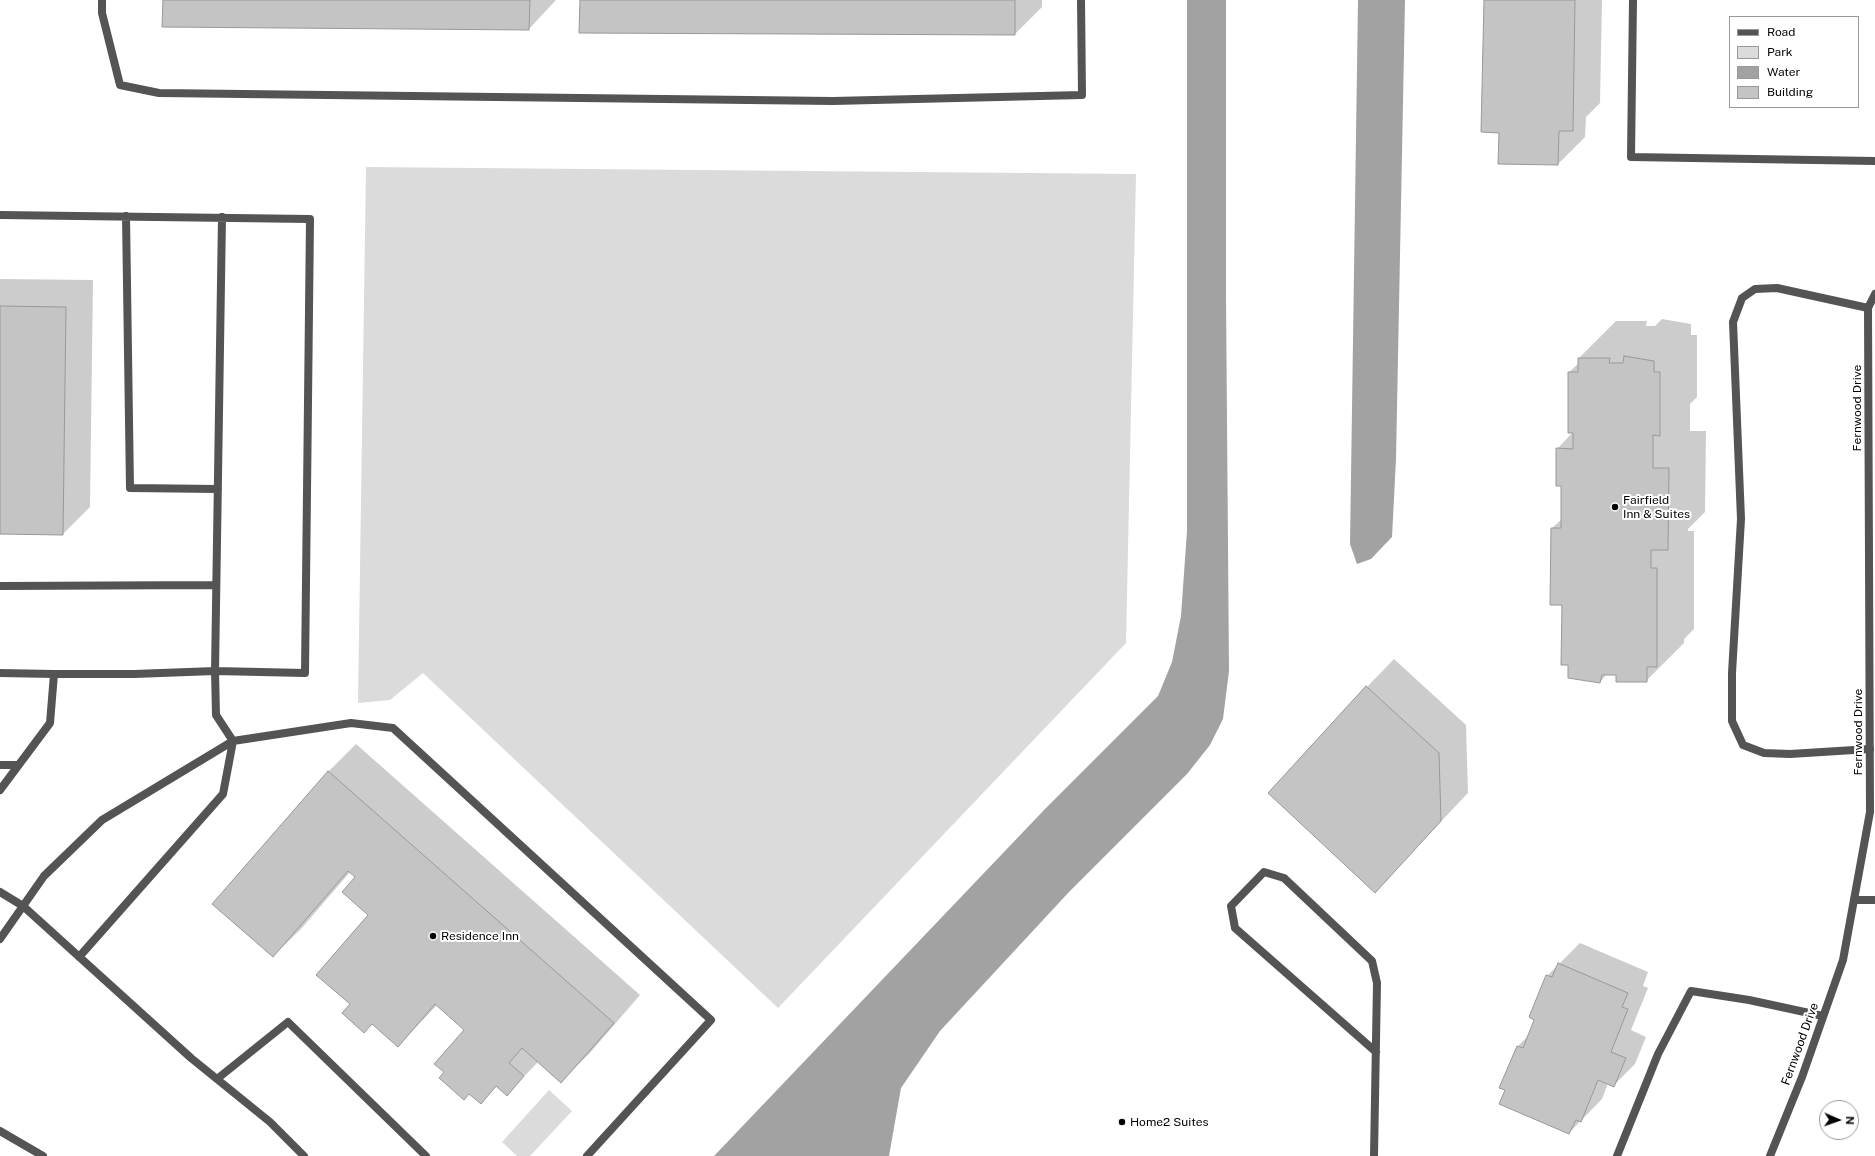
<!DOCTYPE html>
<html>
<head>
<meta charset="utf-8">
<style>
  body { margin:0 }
  #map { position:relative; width:1875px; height:1156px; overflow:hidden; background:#fff; font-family:"Public Sans",sans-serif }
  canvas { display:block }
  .legend { position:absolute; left:1729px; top:16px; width:130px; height:92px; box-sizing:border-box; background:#fff; border:1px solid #999; margin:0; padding:5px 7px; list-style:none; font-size:12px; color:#000 }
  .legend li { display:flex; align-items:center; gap:8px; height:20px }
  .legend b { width:20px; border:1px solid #999 }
  .north { position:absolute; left:1819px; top:1100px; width:40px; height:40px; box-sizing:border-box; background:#fff; border:1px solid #999; border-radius:50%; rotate:92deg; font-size:11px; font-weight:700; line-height:16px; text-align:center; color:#000 }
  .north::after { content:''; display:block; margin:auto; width:14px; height:18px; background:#000; clip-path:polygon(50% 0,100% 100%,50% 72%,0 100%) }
</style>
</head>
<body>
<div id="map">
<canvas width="1875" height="1156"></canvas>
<ul class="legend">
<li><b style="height:5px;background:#545454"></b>Road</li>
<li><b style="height:11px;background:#dbdbdb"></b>Park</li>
<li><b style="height:11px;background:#a2a2a2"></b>Water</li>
<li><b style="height:11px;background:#c4c4c4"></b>Building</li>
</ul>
<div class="north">N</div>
</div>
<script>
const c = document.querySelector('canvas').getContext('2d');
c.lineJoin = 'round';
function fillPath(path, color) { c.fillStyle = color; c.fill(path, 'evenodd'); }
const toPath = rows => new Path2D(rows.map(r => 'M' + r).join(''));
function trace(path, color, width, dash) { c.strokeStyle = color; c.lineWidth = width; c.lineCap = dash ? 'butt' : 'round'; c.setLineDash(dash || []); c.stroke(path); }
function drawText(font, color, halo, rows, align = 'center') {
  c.font = font + ' "Public Sans",sans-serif'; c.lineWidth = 4; c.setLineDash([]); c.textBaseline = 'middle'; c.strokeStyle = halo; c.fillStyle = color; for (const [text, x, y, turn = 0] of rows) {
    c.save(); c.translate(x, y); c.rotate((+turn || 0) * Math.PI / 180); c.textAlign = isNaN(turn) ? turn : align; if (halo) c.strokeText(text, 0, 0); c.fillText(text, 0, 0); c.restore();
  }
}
fillPath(toPath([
  [366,167,1136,174,1126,643,778,1008,423,673,390,700,358,703],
  [549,1090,572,1111,530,1156,517,1156,502,1142]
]), '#dbdbdb');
fillPath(toPath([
  [1187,0,1226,0,1226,295,1229,671,1223,719,1210,745,1187,774,1069,892,940,1031,901,1088,889,1156,714,1156,1045,809,1158,696,1172,662,1181,616,1187,531],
  [1358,0,1405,0,1396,459,1392,537,1371,559,1357,564,1350,544]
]), '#a2a2a2');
fillPath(toPath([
  [164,0,556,0,529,29],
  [581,0,1042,0,1042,7,1015,34],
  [1485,0,1602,0,1600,103,1586,117,1585,137,1558,164,1500,132],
  [0,279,93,280,90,507,63,534,0,533],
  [1662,319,1691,324,1691,335,1697,335,1697,397,1690,404,1690,431,1706,431,1705,512,1688,529,1688,531,1694,531,1694,629,1684,639,1684,643,1646,681,1617,674,1607,674,1600,682,1569,664,1552,528,1562,519,1562,485,1557,449,1573,432,1569,372,1579,363,1579,358,1616,321,1647,321,1646,326,1655,326],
  [1394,659,1466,725,1468,793,1375,891,1367,687],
  [356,744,640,995,589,1054,561,1081,539,1061,507,1094,497,1086,481,1103,446,1072,465,1030,437,1005,398,1046,351,1004,370,915,357,877,350,872,301,929,273,956,328,772],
  [1580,943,1648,972,1643,986,1648,988,1631,1030,1646,1037,1635,1064,1614,1085,1608,1083,1602,1099,1569,1133,1506,1090,1518,1046,1529,1035,1536,1019,1547,976]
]), '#0003');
const building = toPath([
  [163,0,530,0,529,30,162,27,163,0],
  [580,0,1015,0,1015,35,579,33,580,0],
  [1484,0,1575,0,1573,131,1559,131,1558,165,1498,164,1499,133,1481,132,1484,0],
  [0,306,66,307,63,535,0,534,0,306],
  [1624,356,1654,361,1654,372,1660,372,1660,436,1653,435,1653,468,1669,468,1668,550,1651,550,1651,568,1657,568,1657,667,1647,667,1647,682,1616,682,1616,675,1602,675,1600,683,1568,678,1568,665,1561,665,1562,605,1550,605,1551,528,1561,528,1561,486,1556,486,1556,448,1573,449,1573,433,1568,433,1568,372,1578,372,1578,358,1610,358,1609,363,1623,363,1624,356],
  [1366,686,1439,753,1441,821,1375,893,1268,793,1366,686],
  [328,771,614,1023,561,1083,522,1048,509,1063,524,1076,507,1096,496,1086,481,1104,469,1094,464,1100,439,1078,444,1072,434,1064,464,1030,435,1004,398,1047,372,1024,364,1033,342,1013,350,1004,316,975,368,915,342,892,355,877,348,871,273,957,212,904,328,771],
  [1558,963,1628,993,1622,1007,1628,1009,1611,1052,1626,1058,1614,1087,1598,1080,1581,1122,1576,1120,1569,1134,1499,1104,1505,1090,1499,1088,1517,1046,1523,1048,1534,1020,1529,1017,1546,975,1552,977,1558,963]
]);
fillPath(building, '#c4c4c4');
trace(building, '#989898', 1);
trace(toPath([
  [102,0,102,13,120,85,159,93,833,101,1082,95,1081,0],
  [1633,0,1631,157,1875,161],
  [0,215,310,219,305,673,215,671,134,674,54,674,50,723,0,790],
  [126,216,130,488,218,489],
  [1868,308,1777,288,1755,289,1742,298,1733,322,1741,519,1732,673,1732,721,1743,745,1764,753,1790,754,1870,749],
  [0,586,216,585],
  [0,673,54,674],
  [0,765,18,765],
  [0,892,23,906,191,1058,270,1122,304,1156],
  [1854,900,1875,900],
  [0,939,44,876,102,820,233,741,351,723,393,728,711,1020,587,1156],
  [79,957,223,794,233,741,216,715,215,671,222,217],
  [217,1079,288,1022,426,1156],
  [1374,1156,1377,983,1372,961,1284,878,1264,872,1231,906,1235,928,1376,1052],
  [1617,1156,1658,1054,1691,991,1749,1000,1823,1016]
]), '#545454', 8);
trace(toPath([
  [1770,1156,1802,1077,1843,960,1870,812,1868,308,1875,294]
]), '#545454', 8);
trace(toPath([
  [0,1131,43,1156]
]), '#545454', 8);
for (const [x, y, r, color] of [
  [1615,507,4,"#000"],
  [433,936,4,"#000"],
  [1122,1122,4,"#000"]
]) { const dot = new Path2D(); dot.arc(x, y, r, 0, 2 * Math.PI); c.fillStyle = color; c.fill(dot); trace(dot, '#fff', 1.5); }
drawText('12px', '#000', '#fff', [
  ["Fernwood Drive",1857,408,-90],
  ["Fernwood Drive",1858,732,-90],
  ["Fernwood Drive",1800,1044,-70]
]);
drawText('12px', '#000', '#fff', [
  ["Fairfield",1623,500],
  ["Inn & Suites",1623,514],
  ["Residence Inn",441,936],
  ["Home2 Suites",1130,1122]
], 'left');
</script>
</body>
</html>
